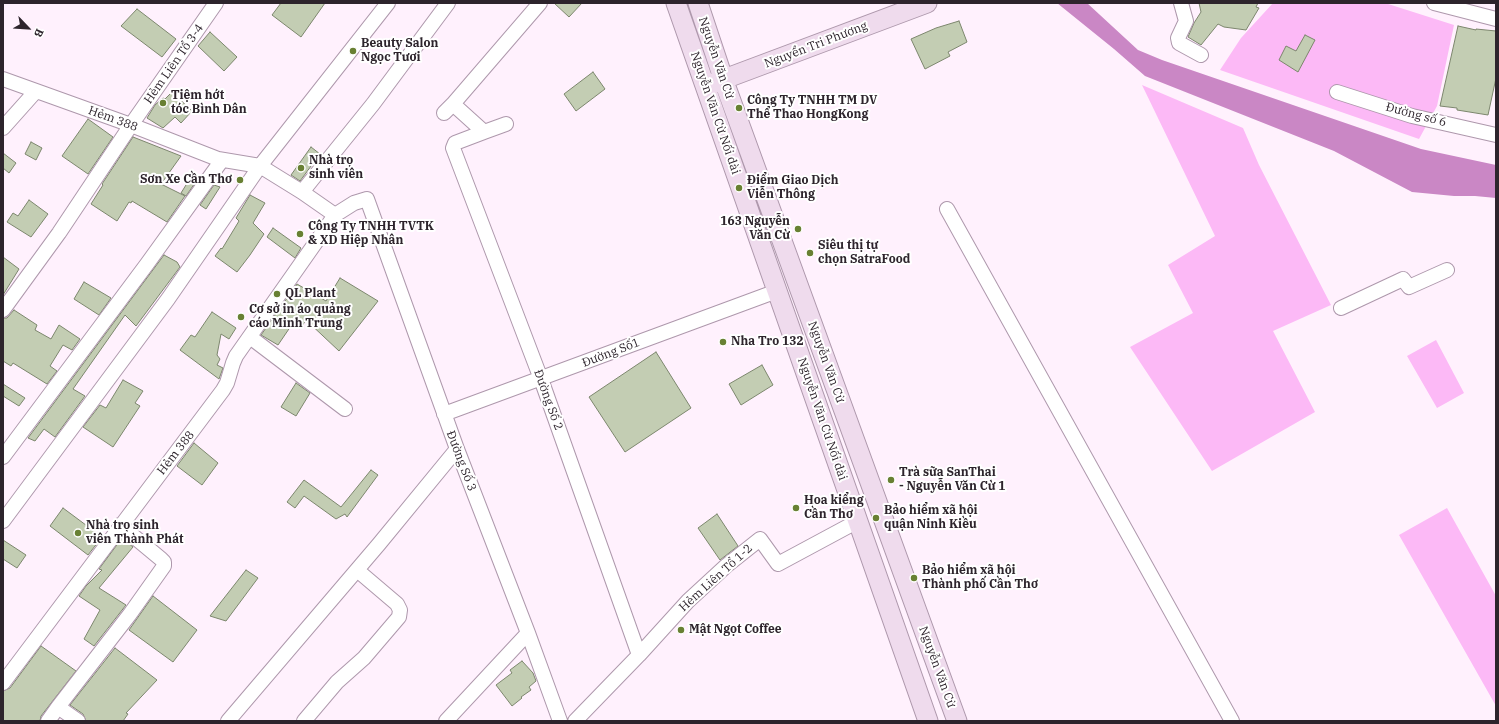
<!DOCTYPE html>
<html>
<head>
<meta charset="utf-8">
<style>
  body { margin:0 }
  #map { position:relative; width:1499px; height:724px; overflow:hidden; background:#fff1fd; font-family:"IBM Plex Serif",serif }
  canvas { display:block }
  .frame { position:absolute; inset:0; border:4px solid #2d242c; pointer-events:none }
  .north { position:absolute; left:8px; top:8px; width:40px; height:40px; -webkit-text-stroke:3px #fff; paint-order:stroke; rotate:115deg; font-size:11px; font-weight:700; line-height:16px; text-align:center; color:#2d242c }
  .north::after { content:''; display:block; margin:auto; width:14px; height:18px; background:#2d242c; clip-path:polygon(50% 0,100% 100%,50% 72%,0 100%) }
</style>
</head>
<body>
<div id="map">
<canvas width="1499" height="724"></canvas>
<div class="frame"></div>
<div class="north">B</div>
</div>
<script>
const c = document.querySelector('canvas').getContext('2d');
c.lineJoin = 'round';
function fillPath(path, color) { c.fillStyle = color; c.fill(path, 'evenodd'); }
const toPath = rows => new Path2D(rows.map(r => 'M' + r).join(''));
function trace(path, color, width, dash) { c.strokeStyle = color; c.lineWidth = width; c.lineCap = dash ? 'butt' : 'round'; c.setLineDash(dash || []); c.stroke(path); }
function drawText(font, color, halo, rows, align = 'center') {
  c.font = font + ' "IBM Plex Serif",serif'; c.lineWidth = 4; c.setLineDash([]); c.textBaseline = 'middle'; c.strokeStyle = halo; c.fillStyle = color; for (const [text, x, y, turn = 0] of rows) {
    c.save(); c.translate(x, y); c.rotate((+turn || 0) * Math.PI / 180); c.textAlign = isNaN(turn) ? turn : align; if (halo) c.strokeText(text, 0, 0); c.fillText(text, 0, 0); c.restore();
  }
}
fillPath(toPath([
  [1273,3,1385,3,1454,25,1437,106,1419,139,1220,70,1241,38],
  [1142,85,1243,128,1259,165,1331,305,1273,331,1315,412,1212,471,1130,347,1193,313,1168,265,1215,236],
  [1436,340,1464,393,1437,408,1407,356],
  [1447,508,1496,596,1496,706,1399,535]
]), '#fcb9f6');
fillPath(toPath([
  [1057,3,1087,3,1138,50,1162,60,1421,149,1496,165,1496,198,1475,196,1454,196,1412,192,1334,151,1145,76,1114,49]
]), '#ca87c5');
const building = toPath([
  [281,3,325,3,301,37,272,15,281,3],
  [554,3,582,3,569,17,554,3],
  [1199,3,1258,3,1256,7,1259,8,1246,30,1224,27,1218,24,1201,45,1188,37,1194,23,1201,12,1199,3],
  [137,9,176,39,162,57,121,26,137,9],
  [959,21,967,42,948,52,950,56,925,69,911,39,936,28,959,21],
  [1458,26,1476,30,1476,29,1496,31,1496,78,1488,115,1457,110,1457,108,1440,106,1458,26],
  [210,32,237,57,224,71,198,46,210,32],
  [1305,35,1315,40,1298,72,1279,60,1286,46,1296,51,1305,35],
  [593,72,605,89,576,111,564,94,593,72],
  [172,92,192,111,181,123,175,117,163,128,147,118,155,105,163,98,165,99,172,92],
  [88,119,113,137,88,174,62,156,88,119],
  [133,137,181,156,161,184,185,196,167,222,132,201,131,203,129,202,117,221,91,204,103,185,102,184,133,137],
  [31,142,42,148,36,160,25,154,31,142],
  [311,147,320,154,300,181,291,175,311,147],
  [3,153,16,163,9,173,3,168,3,153],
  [191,177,197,180,186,196,181,193,191,177],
  [214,185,220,187,206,209,200,205,214,185],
  [250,195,265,203,253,223,264,234,250,255,237,272,215,256,221,248,222,249,239,221,236,218,250,195],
  [29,200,48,214,31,237,7,222,13,213,18,216,29,200],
  [273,228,301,248,295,258,267,237,273,228],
  [164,255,177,262,180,267,136,326,125,315,73,389,85,396,55,437,44,429,35,441,28,438,164,255],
  [3,257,19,269,3,295,3,257],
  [340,278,378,301,339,351,306,320,300,329,293,323,278,345,261,335,297,284,326,301,340,278],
  [84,282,111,298,99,315,74,299,84,282],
  [14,310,37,325,35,330,51,339,59,325,80,339,72,350,63,345,50,366,57,371,47,384,13,363,11,366,3,361,3,318,7,318,14,310],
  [212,312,236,328,229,339,221,334,217,355,220,359,217,365,223,368,219,379,180,350,191,335,195,337,212,312],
  [656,352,691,408,625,452,589,397,656,352],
  [762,365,773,385,741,405,729,384,762,365],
  [123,380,143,391,135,403,140,406,113,447,83,427,100,405,106,408,123,380],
  [296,383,310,393,296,416,281,407,296,383],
  [3,384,25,398,19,406,3,396,3,384],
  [194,443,218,463,202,485,177,466,194,443],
  [371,470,378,475,347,517,345,514,336,519,304,496,295,508,287,502,304,480,341,507,371,470],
  [63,508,102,537,88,555,50,526,63,508],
  [717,514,738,546,720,560,698,528,717,514],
  [122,538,133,547,99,588,126,605,94,646,84,639,100,610,79,596,86,586,102,570,99,569,122,538],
  [3,540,26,555,17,568,3,559,3,540],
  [246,570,258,578,226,621,210,616,246,570],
  [153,596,197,630,173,662,129,630,153,596],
  [41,646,76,671,41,716,40,721,3,721,3,691,10,688,41,646],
  [115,648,157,680,126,713,128,714,123,721,86,721,83,714,70,705,115,648],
  [522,661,533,673,536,681,529,687,531,690,521,697,522,698,512,706,496,685,512,673,510,670,522,661]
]);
fillPath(building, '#c3cdb3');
trace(building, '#7c866d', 1);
const street = toPath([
  [540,3,453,104,484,132,455,143,453,148,541,379,639,655],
  [1181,3,1186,21,1178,38,1179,43,1201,55],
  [1434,3,1496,19],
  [3,79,131,125,218,159,260,166,302,192,335,215],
  [1337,92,1412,116,1496,135],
  [444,113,453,104],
  [3,128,36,91],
  [484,132,506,124],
  [302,192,373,104,448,3],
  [947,209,1232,721],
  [1341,308,1403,279,1409,287,1447,270],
  [3,310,59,233,131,125,216,3],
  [250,337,345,409],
  [444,414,777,291],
  [3,457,147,264,222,160],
  [3,521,168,299,260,166,388,3],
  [3,683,223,390,227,383,233,363,236,356,335,215,354,203,367,199,457,449,528,633,560,721],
  [58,707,130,614,164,566,164,562,161,559,120,525],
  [48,721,58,707,78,721],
  [228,721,379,544,457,449],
  [304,721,337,682,364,658,399,617,400,610,397,604,357,570],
  [446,721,528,633],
  [575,721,639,655,688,601,726,566,760,539,778,564,858,521]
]);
const secondary = toPath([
  [676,3,928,721],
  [698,3,726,87,957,721],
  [711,84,927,3]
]);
trace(street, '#ae98ac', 16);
trace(secondary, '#ae98ac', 21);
trace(street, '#fff', 14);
trace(secondary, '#efdbed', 19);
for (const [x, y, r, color] of [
  [353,51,4,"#688033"],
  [163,103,4,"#688033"],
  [739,108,4,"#688033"],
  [301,168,4,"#688033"],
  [240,180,4,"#688033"],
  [739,188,4,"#688033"],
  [798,229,4,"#688033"],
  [300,234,4,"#688033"],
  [810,253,4,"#688033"],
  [277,294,4,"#688033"],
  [241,317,4,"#688033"],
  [723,342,4,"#688033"],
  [891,480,4,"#688033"],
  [796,508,4,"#688033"],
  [876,518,4,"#688033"],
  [78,533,4,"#688033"],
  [914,578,4,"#688033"],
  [681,630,4,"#688033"]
]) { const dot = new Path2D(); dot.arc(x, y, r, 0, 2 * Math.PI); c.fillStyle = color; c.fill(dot); trace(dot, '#fff', 1.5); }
drawText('bold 12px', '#2d242c', '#fff', [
  ["Beauty Salon",361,44],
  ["Ngọc Tươi",361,58],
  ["Tiệm hớt",171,96],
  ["tóc Bình Dân",171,110],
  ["Công Ty TNHH TM DV",747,101],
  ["Thể Thao HongKong",747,115],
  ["Nhà trọ",309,161],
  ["sinh viên",309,175],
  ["Sơn Xe Cần Thơ",232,180,"right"],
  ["Điểm Giao Dịch",747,181],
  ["Viễn Thông",747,195],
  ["163 Nguyễn",790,222,"right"],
  ["Văn Cừ",790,236,"right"],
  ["Công Ty TNHH TVTK",308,227],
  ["& XD Hiệp Nhân",308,241],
  ["Siêu thị tự",818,246],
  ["chọn SatraFood",818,260],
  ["QL Plant",285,294],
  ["Cơ sở in áo quảng",249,310],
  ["cáo Minh Trung",249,324],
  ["Nha Tro 132",731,342],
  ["Trà sữa SanThai",899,473],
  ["- Nguyễn Văn Cừ 1",899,487],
  ["Hoa kiểng",804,501],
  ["Cần Thơ",804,515],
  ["Bảo hiểm xã hội",884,511],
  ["quận Ninh Kiều",884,525],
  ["Nhà trọ sinh",86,526],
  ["viên Thành Phát",86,540],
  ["Bảo hiểm xã hội",922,571],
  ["Thành phố Cần Thơ",922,585],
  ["Mật Ngọt Coffee",689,630]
], 'left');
drawText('12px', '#2d242c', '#fff', [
  ["Nguyển Tri Phương",816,45,-21],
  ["Nguyễn Văn Cừ",716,58,71],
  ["Hẻm Liên Tổ 3-4",174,64,-55],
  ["Nguyễn Văn Cừ Nối dài",715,113,71],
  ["Đường số 6",1416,115,15],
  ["Hẻm 388",113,119,20],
  ["Đường Số1",611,353,-21],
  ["Nguyễn Văn Cừ",826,362,70],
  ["Đường Số 2",548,400,70],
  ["Nguyễn Văn Cừ Nối dài",822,419,71],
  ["Hẻm 388",176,453,-52],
  ["Đường Số 3",461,461,69],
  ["Hẻm Liên Tổ 1-2",716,578,-42],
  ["Nguyễn Văn Cừ",937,667,70]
]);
</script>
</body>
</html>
